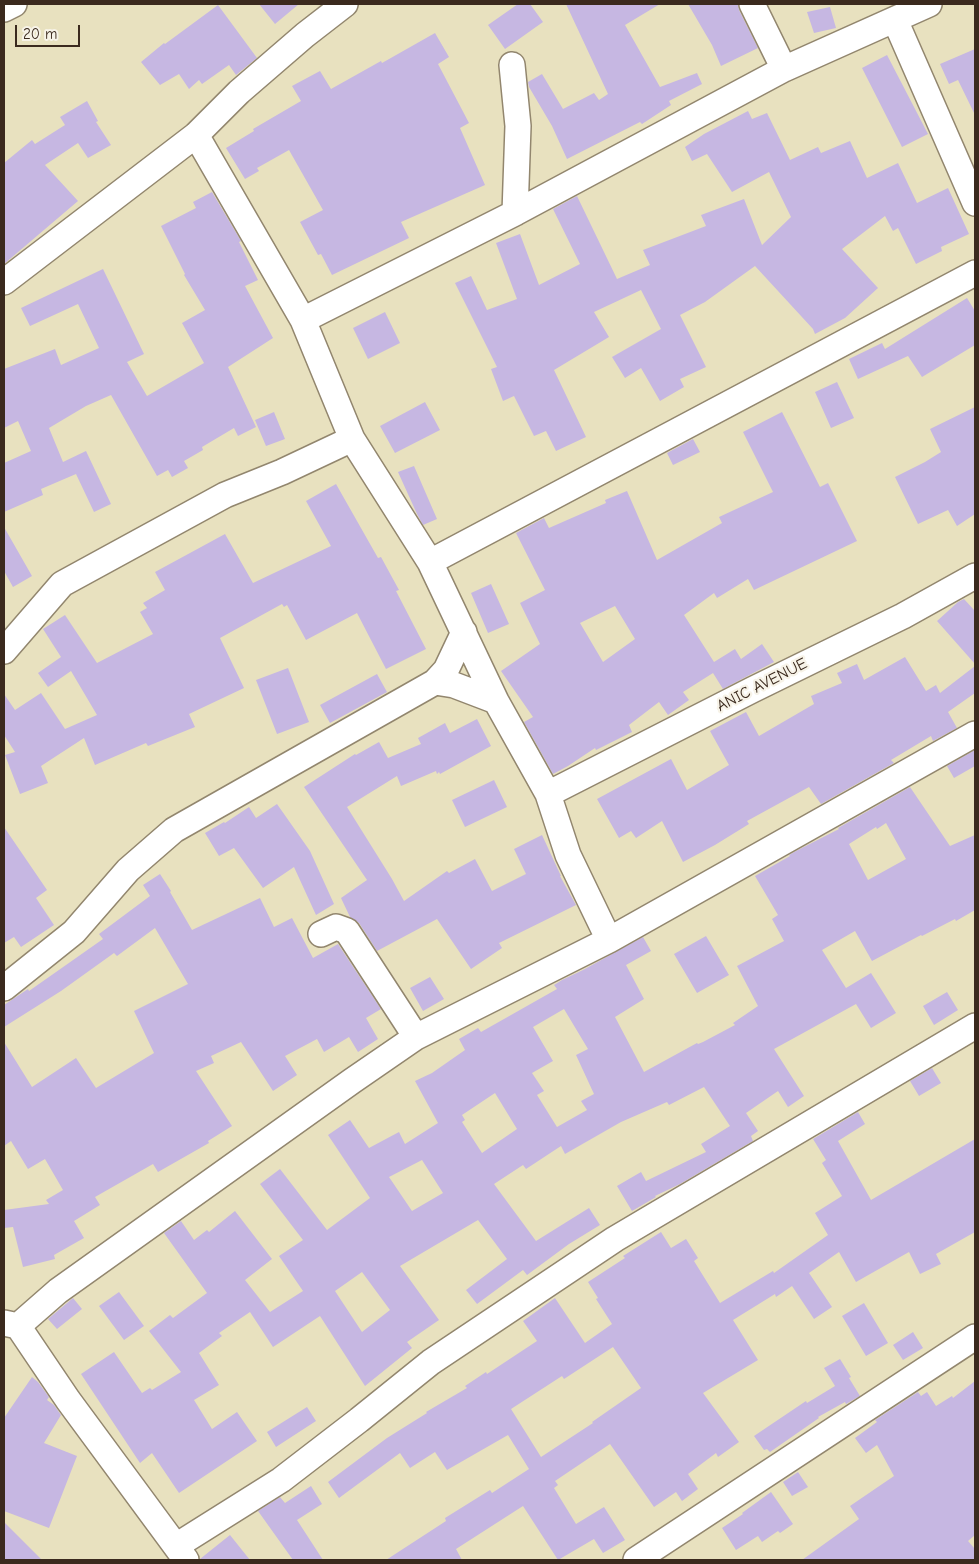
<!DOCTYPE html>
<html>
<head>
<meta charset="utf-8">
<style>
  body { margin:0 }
  #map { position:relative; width:979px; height:1564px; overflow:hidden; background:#e8e1bf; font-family:"Comic Neue",sans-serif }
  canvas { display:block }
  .frame { position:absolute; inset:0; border:5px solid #3b2a1e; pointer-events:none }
  .scale { position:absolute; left:15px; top:25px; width:65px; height:22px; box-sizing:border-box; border:2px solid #3b2a1e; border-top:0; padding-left:6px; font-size:15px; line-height:18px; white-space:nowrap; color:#3b2a1e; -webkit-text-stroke:4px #f7f3e8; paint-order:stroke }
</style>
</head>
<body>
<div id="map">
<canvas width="979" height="1564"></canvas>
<div class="frame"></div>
<div class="scale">20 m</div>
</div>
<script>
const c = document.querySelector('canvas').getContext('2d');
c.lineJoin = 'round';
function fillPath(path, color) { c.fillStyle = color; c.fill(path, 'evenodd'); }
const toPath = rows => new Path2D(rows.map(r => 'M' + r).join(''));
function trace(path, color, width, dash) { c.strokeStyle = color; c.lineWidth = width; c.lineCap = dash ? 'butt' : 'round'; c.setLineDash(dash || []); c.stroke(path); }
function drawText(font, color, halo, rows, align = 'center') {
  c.font = font + ' "Comic Neue",sans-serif'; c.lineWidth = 4.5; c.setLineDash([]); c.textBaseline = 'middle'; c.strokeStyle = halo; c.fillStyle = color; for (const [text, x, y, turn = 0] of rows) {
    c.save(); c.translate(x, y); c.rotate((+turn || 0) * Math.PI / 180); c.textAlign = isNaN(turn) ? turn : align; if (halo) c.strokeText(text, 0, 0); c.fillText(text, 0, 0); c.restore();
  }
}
fillPath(toPath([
  [259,4,299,4,275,24],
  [518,4,530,4,543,22,505,49,488,25],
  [566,4,660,4,625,25,660,87,697,73,702,84,669,101,671,105,642,124,640,122,567,159,552,126,529,87,528,82,542,74,563,109,594,93,599,100,608,94],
  [688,4,738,4,739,10,758,48,721,66,712,45],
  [218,5,257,58,236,75,229,65,202,84,199,80,189,89,179,74,160,85,141,62,164,43,165,44],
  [830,7,836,28,814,33,807,12],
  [435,33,449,57,438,64,469,123,460,128,485,185,401,222,409,238,332,275,321,254,318,255,300,222,323,210,289,150,257,168,259,171,245,179,226,148,254,131,253,129,301,101,292,86,320,71,331,89,381,61,382,63],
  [975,49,975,115,958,80,949,84,940,64],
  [887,55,928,134,902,147,862,68],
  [87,101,98,121,96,122,111,145,88,158,78,143,45,165,78,201,4,264,4,163,32,140,35,144,65,125,60,117],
  [748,111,752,119,767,113,790,160,818,147,821,153,850,141,867,178,898,163,917,203,948,188,969,234,941,247,942,251,916,264,898,228,893,231,885,216,842,249,878,288,845,318,815,334,813,329,755,266,705,302,680,315,706,367,680,379,684,387,660,401,641,368,625,378,612,357,661,329,641,290,594,312,609,337,554,370,586,437,556,451,546,431,534,436,514,396,503,401,491,369,497,367,455,283,471,276,487,310,517,299,496,243,520,234,539,285,580,264,553,209,577,196,617,279,650,265,643,250,706,226,701,215,744,199,762,245,791,217,769,172,732,192,707,154,692,161,685,147,704,134],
  [212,192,241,241,239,242,258,280,245,286,273,338,228,367,256,427,238,436,234,428,202,447,203,450,184,461,188,468,172,477,168,470,157,476,111,395,86,406,49,428,63,462,86,451,111,504,94,512,76,474,41,489,43,495,4,512,4,463,31,451,18,421,4,428,4,369,55,349,61,365,99,348,78,304,30,326,21,308,103,269,144,354,127,362,147,396,204,363,182,323,205,310,184,275,185,274,161,226,196,208,193,202],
  [967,298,975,311,975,345,922,377,908,356,858,379,849,359,882,343,885,349],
  [385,312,400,343,368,359,353,328],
  [837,382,854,418,831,428,815,392],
  [425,402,440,430,395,453,380,426],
  [975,407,975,514,957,526,948,510,918,524,895,477,925,462,941,452,930,429],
  [274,412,285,439,266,446,255,420],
  [782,412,820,487,828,483,857,541,754,590,748,579,717,598,714,593,684,615,714,662,735,649,741,659,762,644,774,662,723,689,713,673,683,692,689,700,668,715,659,702,629,725,632,732,596,750,595,748,568,766,553,774,524,722,533,717,501,671,540,644,520,603,545,590,516,533,544,518,549,528,606,503,605,500,627,491,657,560,722,523,719,517,773,492,743,432],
  [615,606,635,639,603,662,580,623],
  [693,439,700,452,673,465,667,453],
  [414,466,437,519,423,525,417,514,398,472],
  [336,484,378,558,381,557,399,590,396,591,426,649,386,669,357,613,306,640,287,605,284,607,282,604,220,638,244,688,189,714,195,727,148,746,146,743,95,765,84,738,41,766,48,783,20,794,5,755,15,752,4,735,4,694,15,710,41,693,65,729,97,715,71,671,48,687,38,673,61,657,43,629,65,615,97,663,153,634,140,612,147,608,143,603,165,590,155,572,225,534,253,583,331,546,306,501],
  [4,527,32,576,13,587,4,571],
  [491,584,509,624,488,633,471,593],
  [964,599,975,611,975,664,937,621,958,602],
  [905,657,926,691,936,685,940,693,975,666,975,693,948,712,957,728,933,741,931,736,891,760,894,763,821,804,809,787,747,821,749,824,715,845,683,862,662,821,636,838,631,831,619,838,597,799,671,759,687,790,729,765,710,731,746,712,759,736,814,704,811,696,842,683,837,673,857,664,864,680],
  [288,668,309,722,277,734,256,680],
  [377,674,387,692,330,723,320,705],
  [477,719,491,746,440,774,439,772,437,774,436,771,401,786,397,776,347,807,392,879,404,901,447,871,449,873,475,859,492,891,526,874,514,849,542,835,561,876,560,876,576,905,499,943,502,948,471,969,437,919,377,951,359,923,350,917,341,898,367,880,304,787,355,754,356,755,379,742,388,758,421,744,418,738,445,723,450,733],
  [975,750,975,766,954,778,947,766],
  [494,780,507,807,465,827,452,800],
  [910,787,950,846,975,835,975,910,956,921,955,919,922,936,921,935,872,961,855,931,822,950,846,988,871,973,896,1013,871,1028,856,1004,774,1049,804,1096,788,1107,778,1091,746,1113,758,1131,751,1136,753,1141,680,1184,655,1196,656,1197,632,1211,617,1186,641,1172,646,1181,706,1152,701,1144,730,1126,704,1087,669,1105,667,1102,621,1122,565,1154,561,1146,526,1169,523,1165,494,1184,536,1241,589,1208,600,1225,569,1244,527,1275,523,1270,477,1304,466,1290,507,1259,478,1220,400,1266,439,1320,407,1342,412,1348,365,1386,320,1316,273,1347,250,1312,219,1333,222,1336,199,1353,219,1385,194,1400,212,1429,237,1412,257,1441,179,1493,152,1453,140,1463,81,1374,114,1352,142,1393,150,1388,152,1390,181,1372,149,1331,170,1315,173,1318,207,1293,164,1233,181,1221,194,1240,207,1230,209,1232,235,1211,272,1259,245,1280,270,1312,303,1291,279,1256,303,1240,260,1184,280,1169,327,1230,370,1198,328,1135,350,1120,369,1148,399,1132,405,1144,438,1123,415,1081,432,1073,465,1050,459,1039,478,1028,481,1032,557,989,554,985,562,980,583,970,643,937,651,951,626,965,644,999,615,1017,644,1072,697,1043,698,1044,703,1042,735,1025,733,1023,758,1006,737,966,784,941,772,919,778,915,755,876,790,856,789,855,796,851,839,829,838,828],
  [886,823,906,859,868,880,849,844,876,827,877,829],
  [564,1009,588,1049,576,1055,594,1094,581,1101,587,1110,557,1127,537,1095,544,1091,532,1073,553,1061,533,1027],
  [495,1093,517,1129,482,1153,462,1122,465,1120,462,1115],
  [422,1160,443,1193,412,1211,389,1177],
  [362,1272,390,1310,362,1332,335,1291],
  [277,804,310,851,334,904,316,915,294,867,263,888,234,848,219,856,205,833,224,822,225,823,249,807,256,818],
  [4,827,47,890,36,898,54,925,21,947,14,937,4,943],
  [160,874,171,891,170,892,192,930,260,898,274,927,292,918,313,958,338,944,381,1009,366,1018,378,1039,358,1052,349,1037,324,1052,317,1039,285,1056,297,1075,273,1091,241,1042,211,1056,214,1063,196,1071,232,1126,208,1141,209,1143,158,1172,153,1164,95,1197,100,1205,74,1221,84,1238,54,1255,55,1259,23,1267,13,1227,4,1228,4,1210,49,1204,46,1200,63,1190,45,1159,28,1169,11,1141,4,1146,4,1042,32,1087,76,1058,96,1088,154,1053,134,1011,188,984,155,928,117,956,114,953,61,991,4,1027,4,1005,28,989,29,991,103,939,99,934,150,896,143,885],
  [706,936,729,975,697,993,674,954],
  [430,977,444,999,423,1011,410,988],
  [947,992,958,1010,934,1025,923,1006],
  [932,1068,941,1083,919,1096,910,1081],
  [858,1112,865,1124,838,1141,871,1200,975,1139,975,1232,936,1254,941,1264,920,1274,909,1252,856,1282,839,1252,809,1273,832,1307,814,1319,792,1286,776,1297,775,1294,733,1320,758,1360,703,1393,739,1442,718,1457,716,1453,688,1474,698,1489,682,1501,676,1492,654,1507,610,1444,555,1481,558,1485,554,1488,576,1524,604,1507,625,1540,603,1553,594,1539,558,1560,523,1506,456,1549,462,1560,386,1560,446,1521,445,1518,490,1490,492,1493,529,1469,508,1435,447,1470,435,1452,410,1468,400,1453,339,1498,328,1482,387,1438,427,1413,426,1412,467,1388,465,1386,486,1372,487,1374,537,1341,523,1321,555,1298,585,1343,612,1324,596,1299,598,1298,588,1282,625,1258,623,1256,661,1232,671,1248,686,1239,698,1258,694,1261,720,1303,773,1271,774,1273,828,1235,815,1213,842,1196,822,1163,826,1160,813,1139],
  [613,1347,641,1388,592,1422,593,1423,541,1457,511,1409,562,1376,564,1379],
  [119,1292,144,1326,124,1340,99,1306],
  [73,1298,82,1309,57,1329,48,1319],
  [864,1303,888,1343,866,1356,842,1316],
  [913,1332,923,1348,903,1360,893,1345],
  [840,1359,851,1377,849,1378,860,1396,846,1404,845,1402,818,1417,819,1418,770,1452,767,1449,764,1450,754,1436,806,1401,807,1403,835,1386,824,1368],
  [32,1377,38,1382,49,1397,47,1400,54,1405,61,1415,44,1443,77,1456,49,1528,4,1511,4,1418],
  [975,1381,975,1535,968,1541,975,1549,975,1560,802,1560,859,1519,850,1506,894,1476,877,1445,866,1453,855,1438,877,1422,875,1420,918,1392,921,1396,927,1392,936,1406,952,1396,953,1398],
  [307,1407,316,1421,276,1447,267,1432],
  [798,1472,808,1487,792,1496,783,1482],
  [311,1486,322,1504,297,1520,323,1560,293,1560,258,1511,280,1497,285,1503],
  [771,1492,793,1524,780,1533,778,1531,762,1542,758,1536,736,1550,722,1528,743,1514,742,1513],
  [4,1522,42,1560,4,1560],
  [230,1535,250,1560,200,1560,200,1559]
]), '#c6b7e2');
const minor = toPath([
  [752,4,784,69],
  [4,9,14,4],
  [895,20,975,203],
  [512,65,518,126,515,213],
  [196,135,303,320,352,439,430,562,496,701,548,794,568,855,609,940],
  [4,282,196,135,239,92,305,35,345,4],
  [303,320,515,213,784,69,929,4],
  [430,562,975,273],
  [4,651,62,584,225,495,282,472,352,439],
  [435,682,454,685,496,701],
  [548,794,752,690,903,616,975,576],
  [321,934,336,927,347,931,416,1037],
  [4,988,74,932,128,870,174,830,435,682,446,670,464,632],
  [4,1323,18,1326,68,1400,186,1560],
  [18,1326,58,1291,352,1081,416,1037,609,940,975,734],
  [176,1546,281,1480,359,1420,431,1362,615,1239,975,1026],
  [636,1560,975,1337]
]);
trace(minor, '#92866e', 28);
trace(minor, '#fff', 25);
drawText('16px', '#3b2a1e', '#f7f3e8', [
  ["ANIC AVENUE",762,685,-27]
]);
</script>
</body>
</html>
